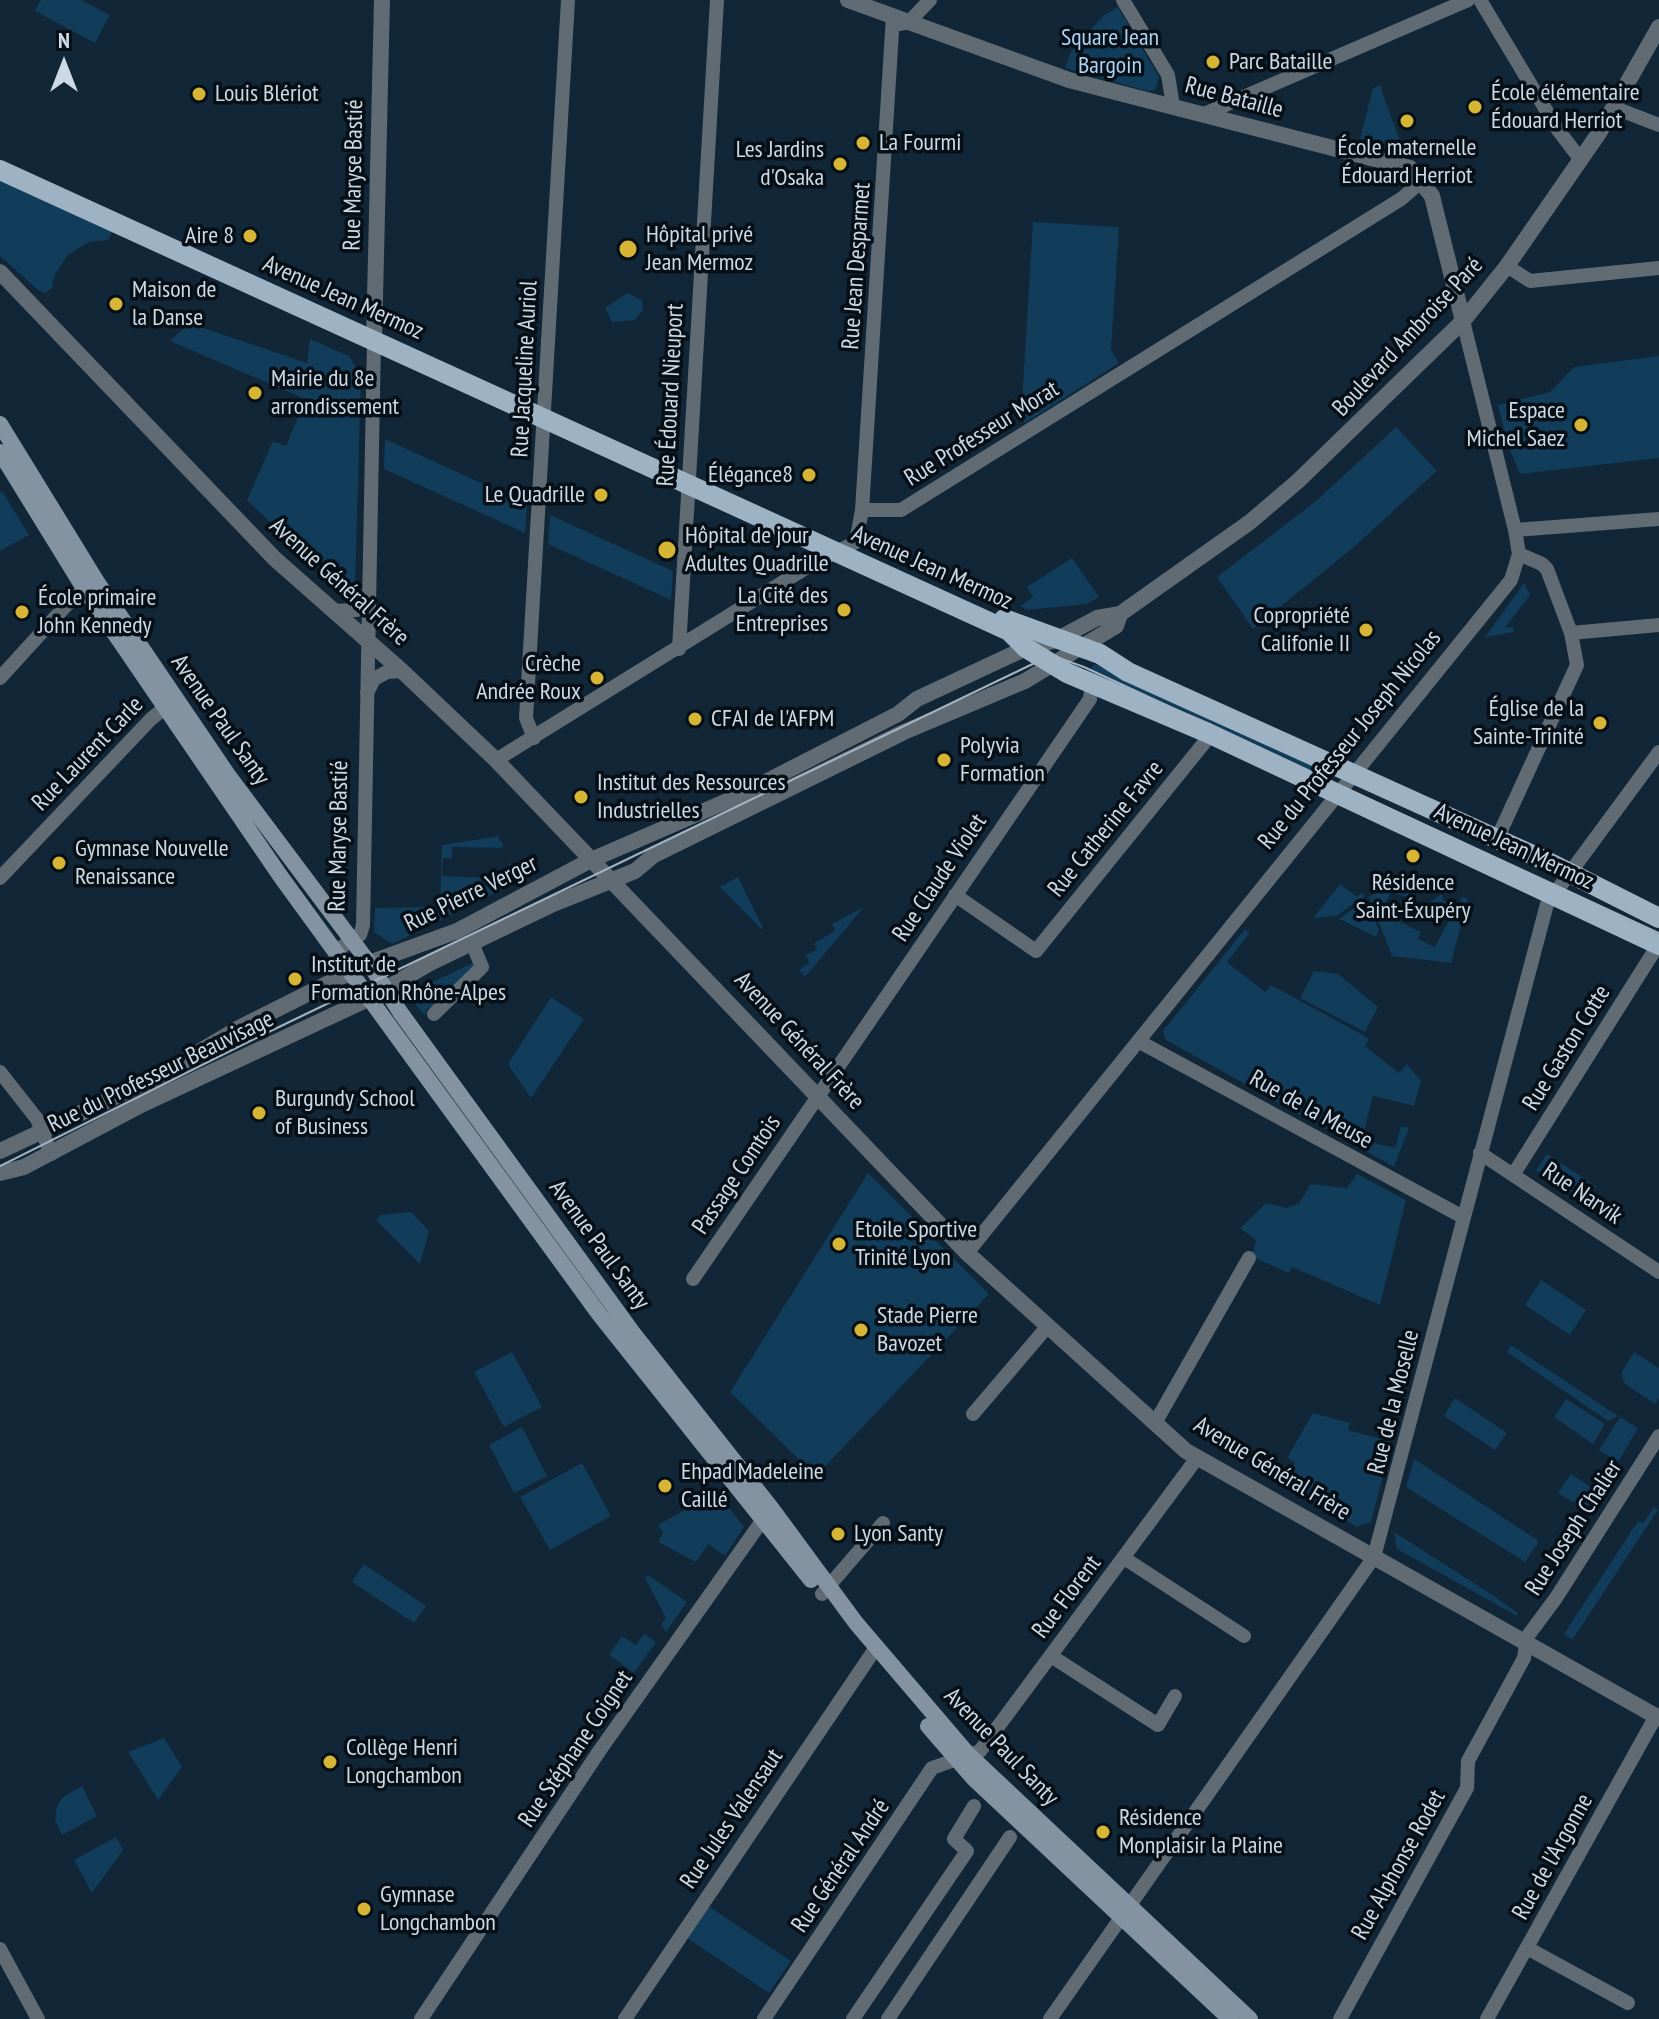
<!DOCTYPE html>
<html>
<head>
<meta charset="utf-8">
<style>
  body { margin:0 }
  #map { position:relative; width:1659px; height:2019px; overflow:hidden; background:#112636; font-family:"PT Sans Narrow",sans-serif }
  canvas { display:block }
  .north { position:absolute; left:24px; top:24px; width:80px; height:80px; -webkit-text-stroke:6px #060e16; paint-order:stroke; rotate:0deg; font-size:22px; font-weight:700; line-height:32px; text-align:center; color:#cddae5 }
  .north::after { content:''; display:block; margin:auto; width:28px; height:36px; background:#cddae5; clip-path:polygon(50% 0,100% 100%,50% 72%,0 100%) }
</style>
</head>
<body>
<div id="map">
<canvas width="1659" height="2019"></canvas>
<div class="north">N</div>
</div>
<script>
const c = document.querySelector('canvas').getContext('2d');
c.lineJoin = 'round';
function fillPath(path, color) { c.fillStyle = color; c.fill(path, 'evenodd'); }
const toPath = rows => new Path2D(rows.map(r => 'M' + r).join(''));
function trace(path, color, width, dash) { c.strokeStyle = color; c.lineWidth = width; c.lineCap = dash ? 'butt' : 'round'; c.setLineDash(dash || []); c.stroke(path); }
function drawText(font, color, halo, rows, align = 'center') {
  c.font = font + ' "PT Sans Narrow",sans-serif'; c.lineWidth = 7; c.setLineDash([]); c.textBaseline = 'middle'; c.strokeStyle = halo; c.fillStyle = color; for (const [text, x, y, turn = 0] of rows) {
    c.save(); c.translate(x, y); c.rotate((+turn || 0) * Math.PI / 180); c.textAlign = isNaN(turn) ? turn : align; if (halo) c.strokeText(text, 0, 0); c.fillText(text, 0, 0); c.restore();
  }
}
fillPath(toPath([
  [41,0,81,0,110,15,95,43,35,11],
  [1118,7,1159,77,1155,90,1147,91,1065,68,1071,52,1103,16],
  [1381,85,1383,95,1405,154,1359,143,1373,88],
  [0,181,112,232,108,240,89,242,68,255,54,276,52,288,45,293,38,290,0,256],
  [1033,222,1119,227,1111,350,1119,363,1025,423,1021,418],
  [627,293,642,300,643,310,635,320,612,322,605,308],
  [189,323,307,363,310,339,349,356,361,375,355,584,351,591,341,590,247,500,273,441,286,446,305,399,170,341],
  [1659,356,1659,458,1520,474,1508,445,1498,405,1550,392,1574,367],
  [1396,427,1437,471,1354,547,1253,629,1217,577,1316,501],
  [385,439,527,504,525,533,384,469],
  [2,491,29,535,0,551,0,493],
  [550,515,673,571,671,600,548,544],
  [1072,558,1099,597,1087,604,1027,610,1020,606,1033,597,1027,587],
  [1524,583,1530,595,1505,628,1513,627,1514,632,1485,637],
  [1095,664,1324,767,1318,779,1083,673],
  [500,836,498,839,504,845,501,848,452,847,452,858,443,858,442,876,508,879,509,860,517,882,392,944,374,932,375,908,440,907,442,845],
  [738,877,763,928,761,929,720,887],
  [1392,882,1416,888,1413,899,1391,892,1381,913,1421,932,1418,939,1435,947,1453,912,1435,904,1430,914,1421,910,1423,906,1442,894,1443,900,1458,908,1462,897,1468,899,1451,963,1392,956,1369,897],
  [1340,884,1357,897,1361,893,1365,896,1336,916,1313,918],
  [1366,899,1379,930,1376,937,1339,919],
  [864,907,805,977,799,970,809,963,806,955,817,950,814,943,835,931,832,924],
  [1245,929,1250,933,1227,962,1265,992,1271,985,1363,1035,1369,1039,1365,1046,1399,1073,1407,1064,1421,1081,1414,1106,1373,1096,1362,1140,1395,1148,1401,1126,1409,1128,1394,1167,1166,1040,1163,1031],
  [473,963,476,968,440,1002,427,1009,425,1016,415,1004,417,989],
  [1314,971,1338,974,1378,1007,1365,1032,1300,998],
  [551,997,584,1019,531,1098,508,1064],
  [1547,1154,1596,1186,1585,1202,1536,1170],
  [868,1173,989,1294,816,1476,730,1392],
  [1357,1174,1406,1200,1380,1305,1292,1267,1289,1273,1252,1257,1256,1240,1240,1228,1266,1203,1287,1208,1299,1203,1311,1184,1347,1188],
  [411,1212,429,1231,420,1264,376,1220,381,1215],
  [1541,1280,1586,1310,1570,1335,1525,1305],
  [1511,1345,1618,1416,1608,1421,1507,1352],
  [512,1352,542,1407,504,1427,474,1372],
  [1634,1352,1659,1368,1659,1398,1655,1404,1625,1384,1621,1373],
  [1455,1398,1507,1433,1495,1450,1444,1416],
  [1566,1399,1605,1424,1593,1444,1554,1417],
  [1313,1413,1350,1423,1348,1430,1392,1442,1371,1522,1357,1527,1283,1485,1295,1463,1287,1458],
  [1620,1417,1638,1428,1618,1462,1599,1450],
  [522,1427,547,1476,514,1493,489,1445],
  [1414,1459,1539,1541,1525,1562,1406,1487],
  [582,1463,611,1516,550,1550,520,1497],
  [1571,1474,1597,1491,1585,1510,1558,1493],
  [717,1492,744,1527,725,1556,708,1544,696,1562,658,1542,663,1533,658,1525],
  [1654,1507,1658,1510,1572,1640,1564,1634,1638,1521,1643,1523],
  [1394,1532,1491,1594,1518,1613,1517,1616,1397,1549],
  [364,1564,426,1606,414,1623,352,1582],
  [648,1575,687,1602,666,1632,661,1624,666,1618,645,1578],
  [644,1634,656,1642,634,1673,609,1655,622,1636,636,1645],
  [164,1738,182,1767,158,1800,128,1752],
  [82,1786,97,1816,62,1835,55,1819,57,1806,63,1797],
  [116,1837,123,1850,92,1893,74,1860],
  [708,1906,791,1961,769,1993,687,1938]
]), '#113c5a');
trace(toPath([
  [1123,0,1168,75,1173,106],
  [1480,0,1558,130,1581,160],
  [900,24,909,22,930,0],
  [1615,108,1659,125],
  [1202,115,1468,0],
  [1507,266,1530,281,1659,268],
  [862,510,893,16],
  [1515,530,1659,519],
  [333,611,357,610,364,604,369,592],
  [1571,633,1659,625],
  [679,649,717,0],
  [0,678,72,599,92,585],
  [367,693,374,679,387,672,402,671],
  [534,738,526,718,568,0],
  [496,760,809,566,856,542,862,510,901,510,1401,199,1421,182],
  [1497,839,1577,665,1571,633,1547,569,1542,564,1519,554],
  [0,878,151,719,173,701],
  [955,895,1036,951,1204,743,1208,733],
  [337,950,360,935,363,925,374,341],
  [434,1014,482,967,472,943],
  [1138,1041,1463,1217],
  [0,1072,37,1119,51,1154],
  [1480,1153,1659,1272],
  [1513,1175,1658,945],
  [967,1253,1511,580,1519,554,1515,530,1463,321],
  [693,1279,1090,699,1092,682],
  [973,1414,1047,1327],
  [1155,1423,1249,1258],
  [1124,1558,1244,1636],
  [822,1594,883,1523],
  [1051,1656,1158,1725,1175,1696],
  [1527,1948,1628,2003],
  [0,1949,38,2019],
  [421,2019,600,1750,769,1511],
  [625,2019,877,1646],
  [764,2019,932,1768,980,1751,1197,1458],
  [853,2019,967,1851,954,1839,974,1806],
  [888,2019,1010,1837],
  [1050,2019,1374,1557,1547,904,1659,752],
  [1340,2019,1467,1788,1468,1761,1524,1658,1527,1637,1556,1598,1659,1436],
  [1487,2019,1656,1716]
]), '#616b74', 14);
trace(toPath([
  [848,0,1069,80,1410,168,1432,196,1463,321],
  [0,272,275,559,402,671,496,760,967,1253,1186,1451,1659,1718],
  [374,341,382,0],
  [0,1151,155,1078,241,1027,369,963,457,931,591,860,734,798,898,714,917,699,1026,648,1056,640,1097,618,1120,614,1250,522,1298,481,1463,321,1507,266,1599,133,1659,27],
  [0,1173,24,1167,141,1105,370,998,430,963,553,904,635,871,654,855,904,732,1025,681,1116,626,1120,614]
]), '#616b74', 16);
trace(toPath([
  [0,424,97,582,228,775,369,963,400,1012,633,1333,772,1509,856,1623,967,1753,1250,2019],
  [0,452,85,590,281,877,599,1314,811,1580],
  [928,1726,974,1779,1230,2019]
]), '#8393a1', 16);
trace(toPath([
  [0,170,1009,631,1026,648,1067,673,1208,733,1659,945],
  [1004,619,1100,654,1128,672,1546,861,1659,918]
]), '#9db3c4', 20);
trace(toPath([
  [0,1166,254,1039,1043,659,1059,658,1084,667,1659,933]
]), '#a3b2be', 2);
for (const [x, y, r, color] of [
  [1213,62,8,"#d7b534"],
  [199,94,8,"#d7b534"],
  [1475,107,8,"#d7b534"],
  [1407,121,8,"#d7b534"],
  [863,143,8,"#d7b534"],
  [840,164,8,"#d7b534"],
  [250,236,8,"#d7b534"],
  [628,249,10,"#d7b534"],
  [116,304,8,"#d7b534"],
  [255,393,8,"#d7b534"],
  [1581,425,8,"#d7b534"],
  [809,475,8,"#d7b534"],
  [601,495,8,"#d7b534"],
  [667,550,10,"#d7b534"],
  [844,610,8,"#d7b534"],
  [22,612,8,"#d7b534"],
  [1366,630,8,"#d7b534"],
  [597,678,8,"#d7b534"],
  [695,719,8,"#d7b534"],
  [1600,723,8,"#d7b534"],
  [944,760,8,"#d7b534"],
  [581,797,8,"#d7b534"],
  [1413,856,8,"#d7b534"],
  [59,863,8,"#d7b534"],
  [295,979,8,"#d7b534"],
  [259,1113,8,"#d7b534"],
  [839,1244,8,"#d7b534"],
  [861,1330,8,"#d7b534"],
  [665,1486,8,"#d7b534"],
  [838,1534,8,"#d7b534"],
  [330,1762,8,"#d7b534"],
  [1103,1832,8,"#d7b534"],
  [364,1909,8,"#d7b534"]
]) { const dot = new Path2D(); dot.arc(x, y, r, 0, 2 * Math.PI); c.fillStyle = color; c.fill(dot); trace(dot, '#060e16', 3); }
drawText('24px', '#add4f5', '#060e16', [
  ["Square Jean",1110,38],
  ["Bargoin",1110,66]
]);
drawText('24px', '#cddae5', '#060e16', [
  ["Parc Bataille",1229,62],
  ["École élémentaire",1491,93],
  ["Édouard Herriot",1491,121],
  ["Louis Blériot",215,94],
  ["La Fourmi",879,143],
  ["École maternelle",1407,148,"center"],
  ["Édouard Herriot",1407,176,"center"],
  ["Les Jardins",824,150,"right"],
  ["d'Osaka",824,178,"right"],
  ["Hôpital privé",646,235],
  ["Jean Mermoz",646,263],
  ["Aire 8",234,236,"right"],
  ["Maison de",132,290],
  ["la Danse",132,318],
  ["Mairie du 8e",271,379],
  ["arrondissement",271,407],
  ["Espace",1565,411,"right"],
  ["Michel Saez",1565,439,"right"],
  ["Élégance8",793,475,"right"],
  ["Le Quadrille",585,495,"right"],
  ["Hôpital de jour",685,536],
  ["Adultes Quadrille",685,564],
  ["La Cité des",828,596,"right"],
  ["Entreprises",828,624,"right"],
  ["École primaire",38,598],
  ["John Kennedy",38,626],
  ["Copropriété",1350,616,"right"],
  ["Califonie II",1350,644,"right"],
  ["Crèche",581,664,"right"],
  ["Andrée Roux",581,692,"right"],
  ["Église de la",1584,709,"right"],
  ["Sainte-Trinité",1584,737,"right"],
  ["CFAI de l'AFPM",711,719],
  ["Polyvia",960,746],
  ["Formation",960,774],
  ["Institut des Ressources",597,783],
  ["Industrielles",597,811],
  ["Gymnase Nouvelle",75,849],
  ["Renaissance",75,877],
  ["Résidence",1413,883,"center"],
  ["Saint-Éxupéry",1413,911,"center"],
  ["Institut de",311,965],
  ["Formation Rhône-Alpes",311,993],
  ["Burgundy School",275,1099],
  ["of Business",275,1127],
  ["Etoile Sportive",855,1230],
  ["Trinité Lyon",855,1258],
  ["Stade Pierre",877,1316],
  ["Bavozet",877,1344],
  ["Ehpad Madeleine",681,1472],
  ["Caillé",681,1500],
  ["Lyon Santy",854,1534],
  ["Collège Henri",346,1748],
  ["Longchambon",346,1776],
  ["Résidence",1119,1818],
  ["Monplaisir la Plaine",1119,1846],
  ["Gymnase",380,1895],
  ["Longchambon",380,1923]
], 'left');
drawText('24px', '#cddae5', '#060e16', [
  ["Rue Bataille",1234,98,15],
  ["Rue Maryse Bastié",354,175,-89],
  ["Rue Jean Desparmet",857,266,-86],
  ["Avenue Jean Mermoz",343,298,24],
  ["Boulevard Ambroise Paré",1408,337,-47],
  ["Rue Jacqueline Auriol",525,369,-87],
  ["Rue Édouard Nieuport",671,395,-87],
  ["Rue Professeur Morat",982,434,-32],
  ["Avenue Jean Mermoz",932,568,24],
  ["Avenue Général Frère",339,582,42],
  ["Avenue Paul Santy",220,720,55],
  ["Rue du Professeur Joseph Nicolas",1350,740,-51],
  ["Rue Laurent Carle",88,754,-46],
  ["Rue Catherine Favre",1106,829,-51],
  ["Rue Maryse Bastié",339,836,-89],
  ["Avenue Jean Mermoz",1514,847,25],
  ["Rue Claude Violet",940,878,-56],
  ["Rue Pierre Verger",471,894,-26],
  ["Avenue Général Frère",799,1041,47],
  ["Rue Gaston Cotte",1567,1048,-58],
  ["Rue du Professeur Beauvisage",161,1072,-26],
  ["Rue de la Meuse",1311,1110,29],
  ["Passage Comtois",737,1175,-56],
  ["Rue Narvik",1582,1194,34],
  ["Avenue Paul Santy",599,1245,54],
  ["Rue de la Moselle",1394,1402,-76],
  ["Avenue Général Frère",1272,1469,31],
  ["Rue Joseph Chalier",1574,1528,-57],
  ["Rue Florent",1067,1597,-53],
  ["Avenue Paul Santy",1001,1747,46],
  ["Rue Stéphane Coignet",576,1749,-56],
  ["Rue Jules Valensaut",732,1819,-56],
  ["Rue de l'Argonne",1553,1857,-61],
  ["Rue Alphonse Rodet",1399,1865,-61],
  ["Rue Général André",841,1866,-56]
]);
</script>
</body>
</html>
